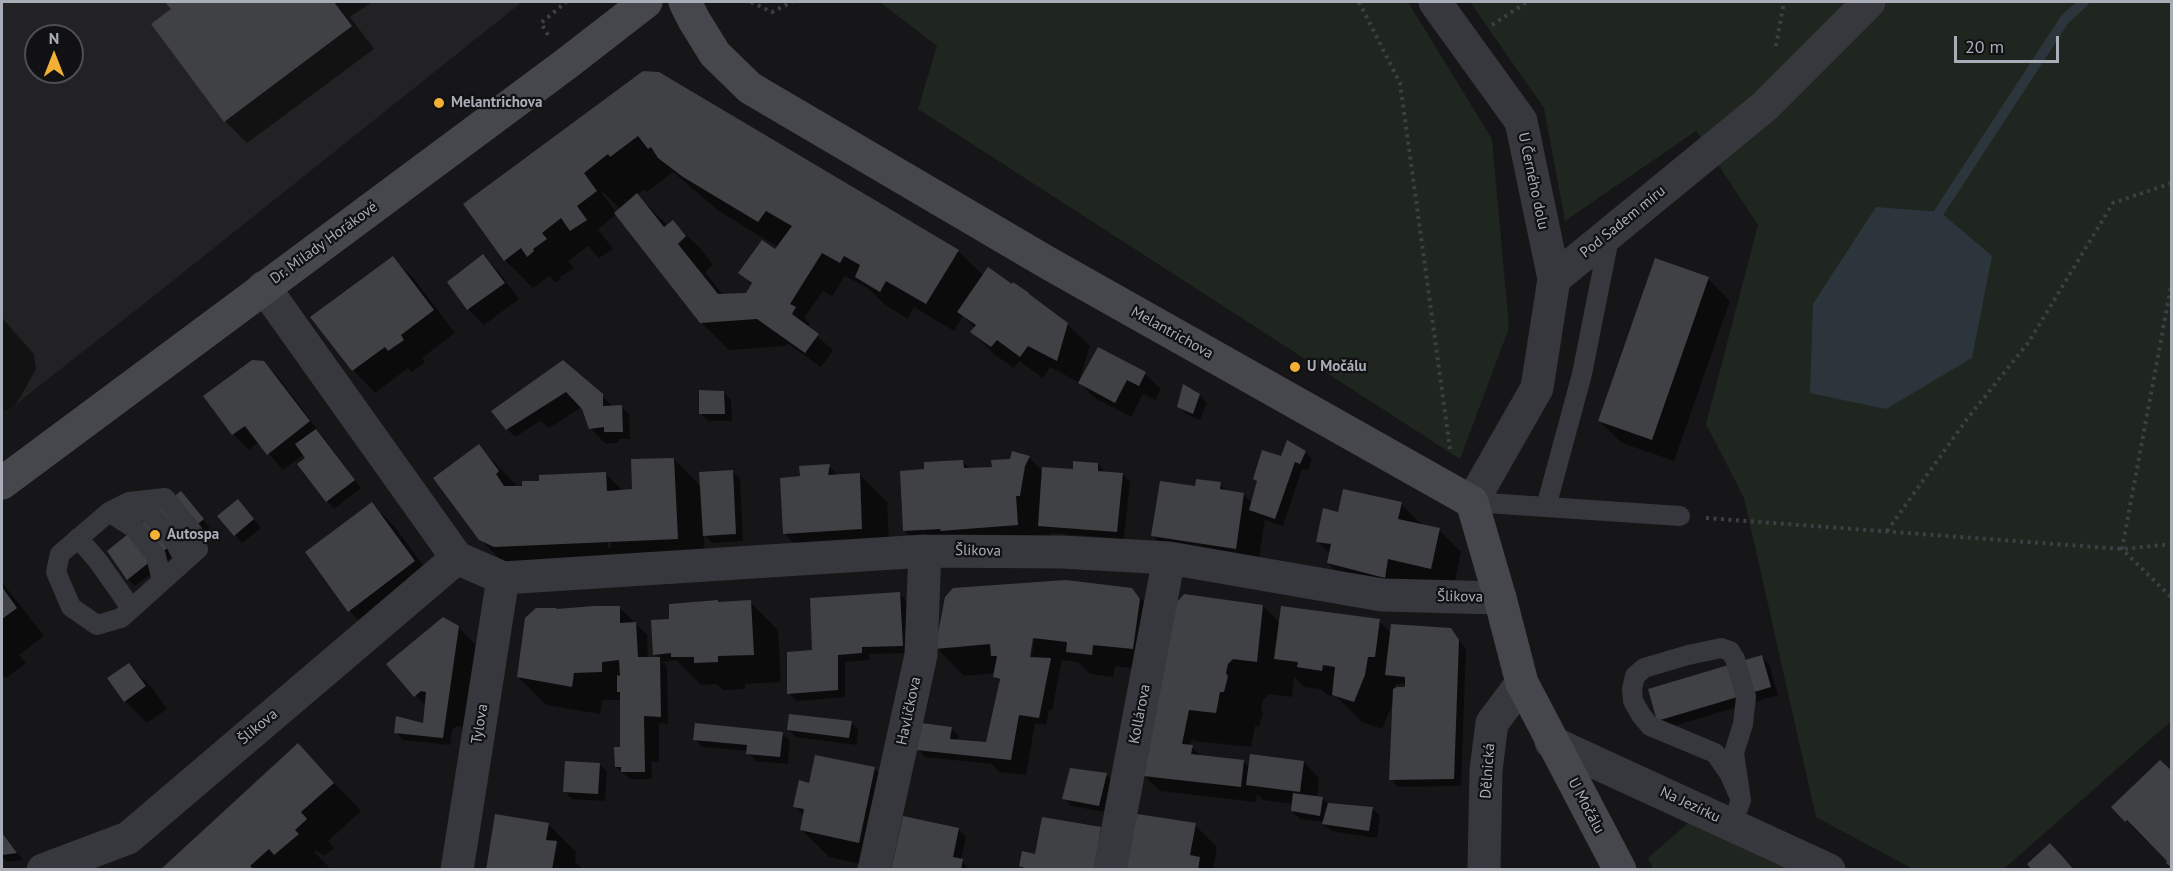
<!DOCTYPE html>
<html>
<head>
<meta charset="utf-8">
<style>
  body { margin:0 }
  #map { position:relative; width:2173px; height:871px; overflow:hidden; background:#161618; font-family:"PT Sans",sans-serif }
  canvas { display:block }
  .frame { position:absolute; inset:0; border:3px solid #a8adb8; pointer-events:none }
  .north { position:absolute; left:24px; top:24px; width:60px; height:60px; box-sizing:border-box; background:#111113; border:2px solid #4d4f55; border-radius:50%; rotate:0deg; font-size:16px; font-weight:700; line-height:24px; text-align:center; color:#a8adb8 }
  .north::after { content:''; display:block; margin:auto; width:21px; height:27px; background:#f2b134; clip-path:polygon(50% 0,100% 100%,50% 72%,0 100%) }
  .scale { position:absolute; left:1954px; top:36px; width:105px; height:27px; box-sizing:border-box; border:3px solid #a8adb8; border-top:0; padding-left:8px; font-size:18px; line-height:21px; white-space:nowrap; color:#a8adb8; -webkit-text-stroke:4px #111113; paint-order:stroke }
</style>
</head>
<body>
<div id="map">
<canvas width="2173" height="871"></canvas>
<div class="frame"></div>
<div class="north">N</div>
<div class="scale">20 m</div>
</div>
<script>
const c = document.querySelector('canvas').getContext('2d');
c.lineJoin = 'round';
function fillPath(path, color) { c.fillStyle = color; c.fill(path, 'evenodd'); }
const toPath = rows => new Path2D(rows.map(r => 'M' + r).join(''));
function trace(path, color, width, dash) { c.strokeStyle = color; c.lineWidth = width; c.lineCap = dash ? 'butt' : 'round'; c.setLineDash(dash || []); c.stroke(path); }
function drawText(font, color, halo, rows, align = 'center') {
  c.font = font + ' "PT Sans",sans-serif'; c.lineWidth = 4.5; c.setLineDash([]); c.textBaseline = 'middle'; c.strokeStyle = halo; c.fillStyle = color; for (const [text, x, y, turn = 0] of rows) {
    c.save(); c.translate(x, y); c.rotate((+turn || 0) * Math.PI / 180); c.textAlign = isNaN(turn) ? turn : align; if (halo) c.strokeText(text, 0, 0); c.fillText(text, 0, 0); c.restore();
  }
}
fillPath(toPath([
  [2,2,522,2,145,303,2,415],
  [36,36,72,36,72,72,36,72]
]), '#222225');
fillPath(toPath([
  [880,2,1408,2,1492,139,1509,328,1460,459,918,109,937,46],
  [1470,2,2171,2,2171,721,2004,869,1913,869,1816,817,1744,498,1706,424,1758,225,1696,131,1565,221,1544,108],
  [1688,823,1787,869,1653,869,1648,858]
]), '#1e261f');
fillPath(toPath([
  [1876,207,1940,212,1992,256,1972,358,1886,409,1810,393,1813,304]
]), '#2c353c');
fillPath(toPath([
  [167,2,372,2,350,17,374,49,247,143,225,121,173,10],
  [644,73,958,251,984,276,1067,324,1090,346,1079,381,1145,374,1161,389,1155,400,1143,394,1131,417,1095,398,1080,383,1050,367,1043,378,1019,361,1014,368,995,355,972,332,975,328,963,316,954,331,914,307,908,319,884,304,869,289,845,276,832,296,823,291,804,318,810,324,808,328,833,350,821,367,787,343,785,346,729,350,701,322,617,214,598,229,613,249,599,258,588,246,568,261,574,268,560,277,561,279,556,283,549,276,533,288,505,260],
  [673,172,720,212,778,247,776,251,740,273,752,285,747,294,723,295,705,272,713,265,701,249,673,222,668,226,637,195,644,189,647,192],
  [602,191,620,209,616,212,601,192],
  [483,256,498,271,519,299,484,325,468,309,449,282],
  [393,258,415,280,455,333,422,358,425,362,412,372,408,368,375,393,353,370],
  [1708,279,1730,301,1674,461,1622,443,1599,421],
  [2,318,34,354,36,369,21,396,15,405,2,414],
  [263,362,279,378,361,488,334,509,327,501,304,454,283,470,259,442,249,450,233,434,205,396],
  [563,362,614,407,621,407,629,414,630,439,619,439,619,442,606,444,590,428,582,407,549,428,540,421,515,437,507,429],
  [1184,386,1200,395,1207,403,1200,420,1186,414,1178,406],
  [724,392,731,400,732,421,708,421,701,414],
  [479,446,519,488,541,482,606,474,623,491,633,491,674,459,702,488,733,472,740,479,743,541,712,543,704,534,705,566,516,575,480,539],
  [607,509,610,509,611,548,608,548],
  [1305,452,1312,459,1308,470,1302,469,1283,526,1265,520,1257,571,1175,558,1153,536,1196,488,1220,484,1228,492,1243,494,1252,503,1258,483,1254,479,1282,458],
  [1029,457,1043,472,1074,471,1098,464,1105,472,1122,474,1130,482,1124,539,1051,533,1053,560,940,565,904,530,926,471,963,462,971,469,993,469],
  [829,466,839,476,859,474,887,502,890,557,812,561,784,533,801,478],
  [181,493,210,528,135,586,128,579],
  [372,504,394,526,437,584,372,633,349,611],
  [1401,504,1423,526,1439,530,1461,552,1453,590,1351,585,1328,563,1330,554,1317,541,1339,514],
  [245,508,261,528,242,543,220,516],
  [2,582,44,636,19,655,26,663,6,678,2,674],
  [1132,590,1154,612,1155,671,1115,666,1113,677,1090,674,1078,662,1062,660,1052,710,1049,710,1046,725,1035,723,1026,775,999,772,992,764,925,757,918,749,952,729,959,736,958,741,987,744,1001,683,994,677,995,673,964,676,937,648],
  [1033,634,1035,637,1025,691],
  [899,594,907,601,910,653,869,654,869,660,845,662,845,697,796,701,789,693,813,652],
  [750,602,778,630,781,682,745,684,745,689,723,690,717,684,701,685,676,660,662,662,667,666,668,724,659,723,659,762,651,762,652,779,630,779,616,767,625,749,622,700,602,700,600,714,546,705,518,677,619,607,647,635,648,658,659,658,655,654,669,621],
  [1178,602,1263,606,1280,623,1379,621,1391,633,1450,629,1466,649,1461,786,1398,787,1391,779,1394,700,1382,729,1362,722,1336,696,1327,695,1320,689,1304,687,1294,677,1292,697,1269,694,1263,700,1261,710,1263,713,1259,727,1255,726,1251,747,1194,741,1192,739,1190,746,1203,757,1243,761,1250,768,1304,762,1319,778,1317,798,1322,798,1329,805,1373,809,1380,816,1377,838,1331,831,1324,824,1324,822,1300,819,1292,811,1293,804,1263,800,1257,794,1256,802,1160,791,1144,776],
  [1403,683,1406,684,1406,688,1395,690,1395,685],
  [458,627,494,663,484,730,457,726,452,730,450,745,403,740,396,732,424,725,426,707,388,664],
  [1761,656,1769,664,1778,695,1666,728,1658,720],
  [129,665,152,688,167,709,147,723,125,701],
  [851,722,858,730,857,745,796,737,788,730],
  [782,734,790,741,788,764,755,761,748,751,702,747,695,739],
  [298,745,361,811,328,841,334,848,324,856,316,850,314,852,332,870,162,870],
  [816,757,875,769,903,797,887,870,829,857,801,829,804,816,795,806,811,784],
  [599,764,607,772,605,801,572,799,565,792],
  [2172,773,2149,842,2148,843,2113,807],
  [1106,774,1114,782,1106,812,1071,806,1064,798],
  [548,824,576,852,575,861,583,870,488,870],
  [1195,825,1217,847,1213,870,1127,870],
  [958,829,966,837,961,860,970,870,892,870],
  [2,835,8,841,23,860,7,862,2,856]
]), '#0007');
trace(toPath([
  [1932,223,2065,19,2084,2]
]), '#2c353c', 10);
fillPath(toPath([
  [165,2,334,2,352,26,224,122,151,24,171,9],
  [643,71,659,72,959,250,926,304,886,281,880,292,855,277,860,265,844,256,840,263,822,253,790,304,796,307,792,314,819,334,805,353,757,319,700,323,614,213,637,193,664,227,673,220,686,236,678,244,718,294,746,293,752,283,738,273,762,240,775,249,792,226,766,211,758,222,683,177,658,158,651,147,648,149,638,136,610,157,608,154,584,173,597,191,577,206,587,220,570,231,561,218,542,233,547,239,533,249,534,251,527,257,521,248,504,261,463,204],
  [483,254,505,283,467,310,447,282],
  [393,256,434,310,401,335,404,340,388,351,385,347,352,371,310,317],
  [1655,258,1709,277,1652,440,1598,421],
  [988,267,1012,284,1013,282,1029,293,1029,294,1068,323,1057,361,1028,346,1020,357,997,340,991,347,970,332,976,325,957,312],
  [1098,347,1146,372,1139,386,1127,380,1115,403,1078,383],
  [252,360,264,361,310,421,267,455,245,426,232,435,203,396],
  [563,360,603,394,603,406,622,405,623,432,604,432,604,427,589,429,582,409,566,392,506,430,491,411],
  [1183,384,1200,394,1193,414,1177,407],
  [699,390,724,391,725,414,699,414],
  [316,429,355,480,326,502,297,464,305,458,295,444],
  [1287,440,1306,451,1300,464,1295,462,1275,519,1249,510,1257,481,1253,479,1262,450,1281,456],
  [479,444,499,471,496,474,504,486,522,486,522,481,539,481,539,475,606,472,607,491,632,489,631,459,674,458,678,539,494,547,479,540,433,478],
  [1012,451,1030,456,1025,466,1020,496,1016,496,1018,525,940,531,941,529,903,531,900,471,924,469,924,462,963,460,964,468,992,467,991,460,1010,459],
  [1073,461,1098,463,1098,471,1123,473,1117,532,1038,526,1042,467,1073,469],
  [830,464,828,475,860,473,862,529,783,534,780,478,800,476,799,466],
  [733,470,736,534,703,536,699,472],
  [1196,479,1221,482,1220,489,1244,493,1236,549,1151,536,1160,481,1195,486],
  [1343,489,1402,502,1398,519,1440,528,1431,569,1388,559,1385,578,1327,563,1331,544,1316,542,1323,508,1338,512],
  [181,491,204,519,127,580,107,551],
  [238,499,254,519,234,536,217,516],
  [372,502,415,561,348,612,305,552],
  [1066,580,1132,588,1140,599,1133,649,1093,645,1092,655,1066,652,1067,642,1033,638,1030,657,1051,658,1039,718,1019,715,1011,760,916,750,921,723,952,727,950,739,986,742,1000,679,993,677,997,656,991,656,990,644,935,649,945,597,953,588],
  [2,587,17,608,2,619],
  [900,592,903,646,862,647,862,653,838,655,838,690,787,694,787,652,812,650,810,598],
  [1184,594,1263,605,1257,662,1233,659,1228,664,1226,673,1228,676,1224,692,1220,692,1216,713,1189,710,1182,744,1193,745,1191,754,1244,760,1241,787,1143,776,1177,602],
  [718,600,718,602,751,600,754,655,718,656,718,662,694,663,694,657,671,657,671,653,653,655,651,620,669,619,669,604],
  [594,606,620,606,620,623,636,622,638,657,660,657,661,717,644,716,645,772,621,772,621,767,615,767,614,747,620,747,620,692,617,692,617,675,620,676,619,660,602,662,602,672,574,673,572,687,517,677,525,618,536,608,556,608,557,609],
  [1281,606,1380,619,1375,657,1368,657,1365,675,1354,702,1332,695,1335,667,1323,665,1322,671,1297,667,1298,662,1274,659],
  [443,617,459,626,443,738,394,733,396,716,423,723,426,692,421,691,414,697,386,664],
  [1391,624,1451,628,1459,640,1454,779,1389,780,1393,689,1397,687,1405,687,1405,677,1385,675],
  [1762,655,1771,687,1657,721,1648,689],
  [129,663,146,686,124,702,107,678],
  [789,714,852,721,849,738,787,730],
  [695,723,783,732,780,757,746,754,747,745,693,740],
  [298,743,334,783,301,812,307,819,295,830,299,834,274,855,269,849,250,866,254,870,160,870],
  [1250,754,1304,761,1300,792,1246,785],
  [815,755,875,767,859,843,800,830,804,809,793,807,799,780,809,783],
  [2160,760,2172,771,2172,868,2166,863,2167,861,2127,820,2125,822,2111,807],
  [565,761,600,763,598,794,563,792],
  [1070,768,1107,773,1099,806,1062,799],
  [1293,793,1323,797,1320,816,1291,811],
  [1328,803,1373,807,1369,831,1322,824],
  [495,814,549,823,546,840,557,841,552,870,486,870],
  [1137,814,1196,823,1190,855,1200,857,1198,870,1125,870],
  [903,816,959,828,953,857,963,859,961,870,891,870],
  [1042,817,1101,827,1094,870,1032,870,1019,866,1022,851,1035,854],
  [2,833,17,853,2,855],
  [2050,843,2062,856,2074,870,2032,870,2027,864]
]), '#404145');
trace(toPath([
  [751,2,772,12,792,2],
  [1359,2,1400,83,1450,449],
  [1492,25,1527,2],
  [548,35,541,23,566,2],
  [1776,46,1784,2],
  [2172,281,2122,549,2172,598],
  [1706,518,2122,549,2172,544],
  [1887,531,1967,419,2028,343,2113,203,2172,183]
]), '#3d3f44', 4, [3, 4.5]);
trace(toPath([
  [165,498,194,534,198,549,121,618,97,625,71,607,56,572,60,554,109,512,129,502,165,498],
  [129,502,151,515,175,542,185,561],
  [1472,502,1680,516],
  [1546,507,1582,374,1610,233],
  [109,512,134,528,156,556,162,581],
  [78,538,98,561,131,608],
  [1732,825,1741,800,1734,753,1743,724,1746,697,1735,659,1730,651,1721,648,1688,655,1644,668,1635,676,1632,689,1633,701,1641,715,1650,726,1715,753,1729,773,1741,800]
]), '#37383d', 20);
trace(toPath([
  [1435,2,1521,121,1554,279,1537,388,1472,502],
  [1554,279,1765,106,1869,2],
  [264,287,457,558,503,578,925,551,1061,552,1169,558,1382,595,1500,598],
  [1551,742,1829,870],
  [43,870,128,838,457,558],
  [457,870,503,578],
  [874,870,921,655,925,551],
  [1110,870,1169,558],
  [1484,870,1486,770,1492,723,1522,683]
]), '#37383d', 33);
trace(toPath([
  [685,2,694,20,715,54,750,88,1048,263,1472,502,1500,598,1522,683,1620,870],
  [2,483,566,64,646,2]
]), '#45474d', 33);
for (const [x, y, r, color] of [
  [439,103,6,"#f2b134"],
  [1295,367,6,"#f2b134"],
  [155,535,6,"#f2b134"]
]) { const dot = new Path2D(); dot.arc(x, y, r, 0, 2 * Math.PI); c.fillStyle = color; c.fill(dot); trace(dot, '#111113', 2); }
drawText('bold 15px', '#a8adb8', '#111113', [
  ["Melantrichova",451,103],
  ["U Močálu",1307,367],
  ["Autospa",167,535]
], 'left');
drawText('15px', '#a8adb8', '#111113', [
  ["U Černého dolu",1533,181,78],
  ["Pod Sadem míru",1623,222,-39],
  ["Dr. Milady Horákové",324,243,-36],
  ["Melantrichova",1172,333,29],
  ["Šlikova",978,551,1],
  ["Šlikova",1460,597,1],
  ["Havlíčkova",909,711,-78],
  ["Kollárova",1140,714,-79],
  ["Tylova",480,724,-81],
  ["Šlikova",258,727,-40],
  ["Dělnická",1488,771,-86],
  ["Na Jezírku",1690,805,25],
  ["U Močálu",1586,806,62]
]);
</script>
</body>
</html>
